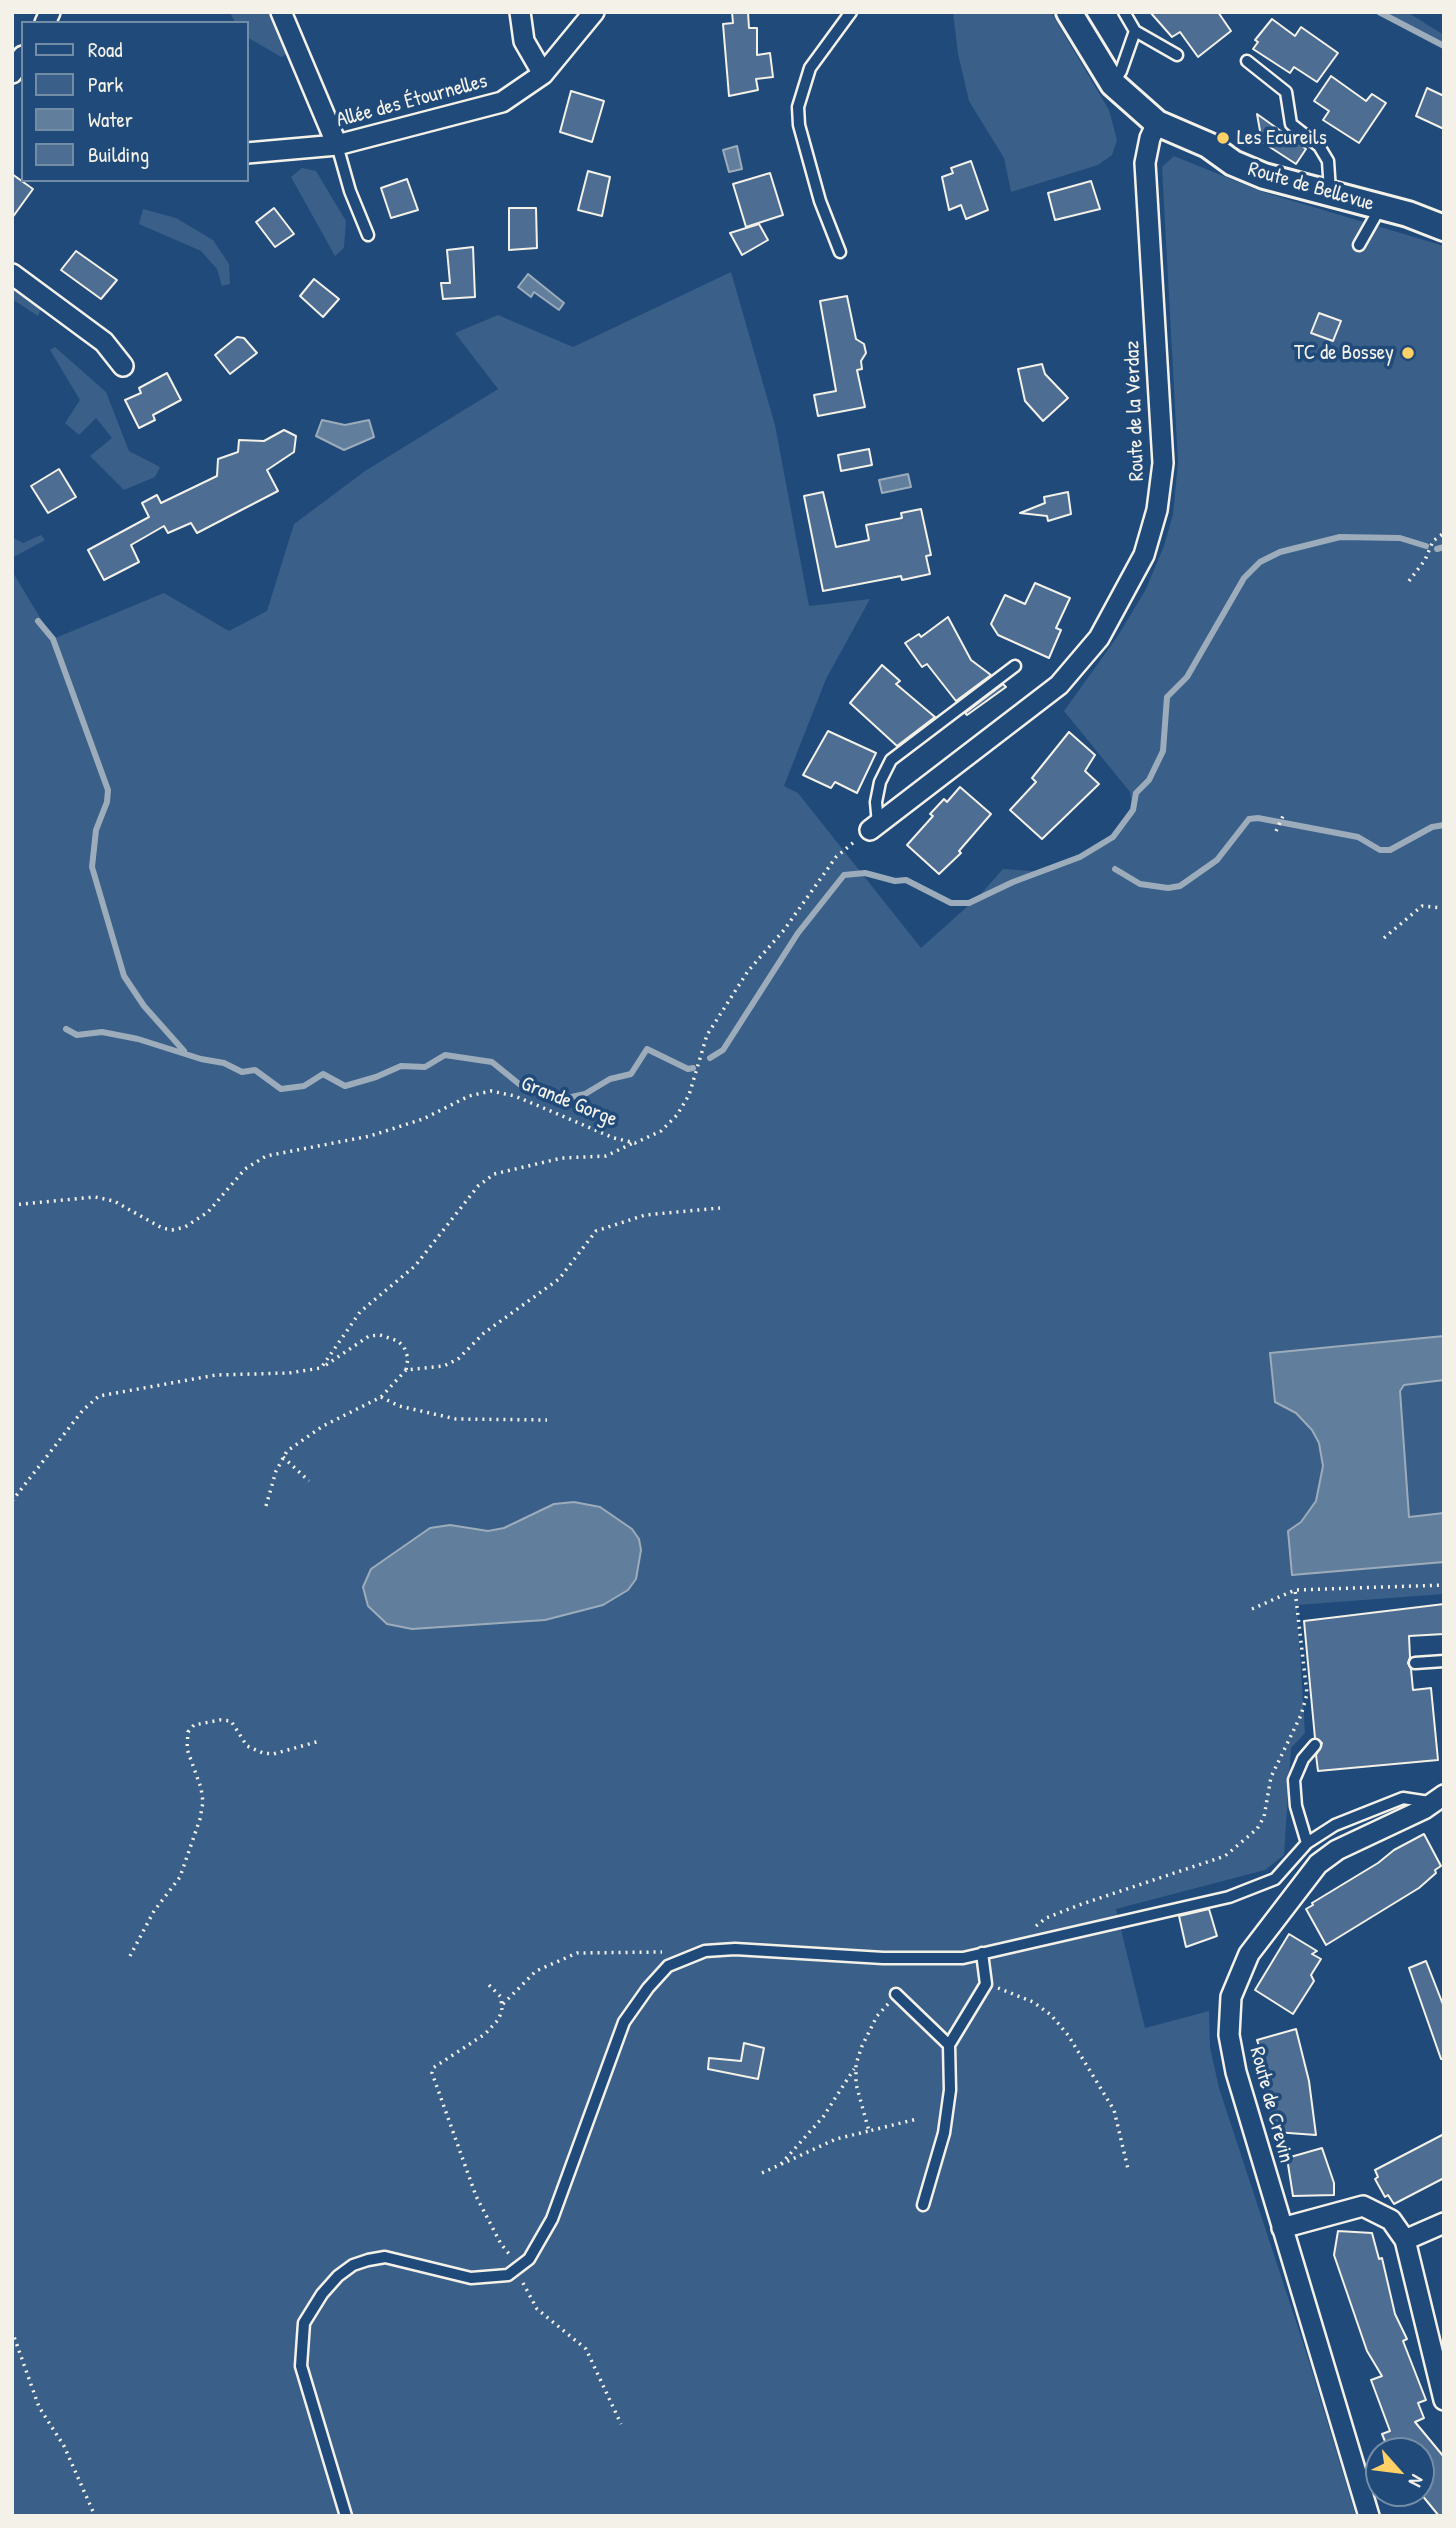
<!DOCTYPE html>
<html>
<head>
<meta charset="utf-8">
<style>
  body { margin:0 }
  #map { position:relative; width:1456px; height:2528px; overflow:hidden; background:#1f4a7a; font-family:"Patrick Hand",sans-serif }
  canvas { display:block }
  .frame { position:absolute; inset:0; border:14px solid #f4f1e8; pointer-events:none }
  .legend { position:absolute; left:21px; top:21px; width:228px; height:161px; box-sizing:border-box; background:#1f4a7a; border:2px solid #748da6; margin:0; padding:9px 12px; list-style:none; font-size:21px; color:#f4f1e8 }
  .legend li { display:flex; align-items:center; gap:14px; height:35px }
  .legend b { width:35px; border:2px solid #748da6 }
  .north { position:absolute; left:1365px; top:2437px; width:70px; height:70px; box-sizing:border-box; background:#1f4a7a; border:2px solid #748da6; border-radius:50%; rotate:118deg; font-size:19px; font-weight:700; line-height:28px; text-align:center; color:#f4f1e8 }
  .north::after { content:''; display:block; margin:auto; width:24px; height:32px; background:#ffd166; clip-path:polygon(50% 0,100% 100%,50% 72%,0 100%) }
</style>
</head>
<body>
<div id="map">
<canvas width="1456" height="2528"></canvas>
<div class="frame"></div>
<ul class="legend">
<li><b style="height:9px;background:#1f4a7a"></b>Road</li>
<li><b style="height:19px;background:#3a5f88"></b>Park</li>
<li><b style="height:19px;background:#627e9d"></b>Water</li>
<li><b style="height:19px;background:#4d6e92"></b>Building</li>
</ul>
<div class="north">N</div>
</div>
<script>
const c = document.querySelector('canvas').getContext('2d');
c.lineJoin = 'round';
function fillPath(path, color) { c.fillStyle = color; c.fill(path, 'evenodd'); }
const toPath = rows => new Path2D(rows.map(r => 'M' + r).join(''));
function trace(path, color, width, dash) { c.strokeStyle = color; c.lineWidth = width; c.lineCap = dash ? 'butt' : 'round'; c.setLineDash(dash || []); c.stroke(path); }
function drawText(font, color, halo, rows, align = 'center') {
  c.font = font + ' "Patrick Hand",sans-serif'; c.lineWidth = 7; c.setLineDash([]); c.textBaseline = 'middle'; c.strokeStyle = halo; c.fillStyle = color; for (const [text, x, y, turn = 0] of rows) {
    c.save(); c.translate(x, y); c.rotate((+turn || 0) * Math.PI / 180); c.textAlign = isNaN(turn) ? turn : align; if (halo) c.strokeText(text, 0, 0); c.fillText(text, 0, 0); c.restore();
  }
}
fillPath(toPath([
  [230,12,269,12,287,54,281,57,247,37,247,23,235,23],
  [953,12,1051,12,1109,110,1117,140,1112,155,1098,165,1011,192,1004,158,969,101,958,54],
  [1379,12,1407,12,1444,35,1444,46],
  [1174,156,1263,192,1444,246,1444,1594,1297,1605,1305,1733,1291,1748,1284,1855,1265,1870,1116,1909,1145,2028,1209,2011,1210,2047,1219,2088,1308,2358,1356,2516,12,2516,12,571,53,639,164,593,229,631,267,611,294,524,365,471,498,389,455,333,498,315,573,347,731,272,775,425,809,606,870,599,826,679,784,786,798,793,921,948,979,896,1003,869,1046,872,1080,857,1113,837,1133,810,1130,792,1064,711,1117,637,1145,591,1164,546,1173,514,1178,463,1162,167],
  [302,168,316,171,346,221,344,248,335,256,291,177],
  [143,209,176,218,213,240,229,264,230,284,222,286,217,269,201,251,139,224],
  [12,289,41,309,38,316,12,299],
  [55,347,106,392,129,451,160,467,155,477,124,490,90,456,112,438,96,418,79,435,65,423,80,400,50,350],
  [41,535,45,540,12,558,12,537,23,543]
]), '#3a5f88');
const water = toPath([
  [737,146,742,169,729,172,723,150,737,146],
  [528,274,564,303,559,310,534,292,531,297,518,287,528,274],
  [322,420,345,425,369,420,374,437,344,450,316,436,322,420],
  [908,474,911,487,882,493,879,480,908,474],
  [1444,1336,1444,1380,1404,1385,1400,1391,1409,1517,1444,1513,1444,1562,1292,1575,1288,1531,1301,1522,1316,1501,1323,1466,1319,1443,1312,1430,1296,1413,1275,1402,1270,1353,1444,1336],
  [574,1502,600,1507,632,1529,639,1539,641,1550,636,1579,628,1590,603,1605,545,1620,412,1629,387,1624,368,1606,363,1587,371,1569,430,1528,450,1525,488,1531,504,1528,554,1504,574,1502]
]);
fillPath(water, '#627e9d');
trace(water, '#9cacbb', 2);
trace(toPath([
  [1379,12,1444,46],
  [1437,549,1444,547],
  [38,621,53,639,108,790,107,802,96,830,92,867,124,976,144,1006,184,1051],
  [1115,869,1140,884,1168,888,1180,886,1217,860,1249,819,1258,818,1358,837,1380,850,1390,850,1432,827,1444,825],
  [66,1029,77,1035,102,1032,138,1039,201,1059,224,1063,242,1072,255,1070,281,1089,304,1086,323,1074,345,1086,376,1077,401,1066,425,1067,445,1055,492,1062,524,1088,544,1089,567,1098,585,1094,610,1079,631,1074,647,1049,688,1069,693,1068],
  [710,1058,723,1050,798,933,844,875,865,873,895,881,906,880,951,903,969,903,1013,882,1080,857,1113,837,1133,810,1136,793,1149,780,1163,751,1167,697,1187,677,1244,578,1260,562,1280,552,1340,537,1400,538,1426,546]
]), '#9cacbb', 6);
const building = toPath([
  [732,12,748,12,749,28,757,28,757,55,770,53,773,77,756,79,758,90,729,96,723,24,733,23,732,12],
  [1150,12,1218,12,1231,31,1198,57,1180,32,1172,37,1150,12],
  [1272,19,1295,36,1301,27,1338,53,1317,82,1294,67,1290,73,1253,49,1258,42,1255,40,1272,19],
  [1331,76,1366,101,1372,94,1386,103,1359,143,1323,120,1329,111,1314,101,1331,76],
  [1427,88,1444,96,1444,129,1416,116,1427,88],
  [571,91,604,101,592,142,560,132,571,91],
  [1257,114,1306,149,1296,164,1262,142,1257,114],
  [971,161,988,210,966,219,961,205,949,210,942,177,953,173,951,168,971,161],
  [588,171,610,177,602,216,578,210,588,171],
  [770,173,783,215,746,227,733,184,770,173],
  [12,174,33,189,12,218,12,174],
  [407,179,418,210,391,218,381,188,407,179],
  [1091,181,1100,209,1055,220,1048,193,1091,181],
  [274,208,294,234,275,247,256,222,274,208],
  [509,208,536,208,537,248,509,250,509,208],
  [759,224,768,240,742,255,730,233,759,224],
  [473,247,475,297,443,299,441,283,450,283,447,250,473,247],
  [76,251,117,280,101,299,61,270,76,251],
  [314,279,339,299,323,317,300,296,314,279],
  [847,296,856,339,864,344,866,353,861,361,862,369,857,370,865,407,818,416,814,395,836,391,820,301,847,296],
  [1319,313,1341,321,1333,341,1311,333,1319,313],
  [237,337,244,338,257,353,230,374,215,355,237,337],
  [1042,364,1045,374,1068,398,1043,421,1025,401,1018,369,1042,364],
  [167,373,181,400,153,415,155,420,139,428,125,400,141,393,139,388,167,373],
  [284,430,296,436,294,452,267,470,278,491,197,533,191,523,168,533,164,526,131,545,139,562,104,580,88,550,149,517,142,503,157,495,161,503,217,476,218,459,238,452,239,440,264,441,284,430],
  [869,449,872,465,841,471,838,455,869,449],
  [59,469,76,497,48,513,31,486,59,469],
  [823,492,836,547,869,540,866,525,902,518,901,513,921,509,931,555,926,556,930,574,902,580,901,576,823,591,804,496,823,492],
  [1068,492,1071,514,1048,521,1047,516,1020,513,1045,503,1044,497,1068,492],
  [1035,583,1070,598,1056,628,1061,630,1049,658,998,635,991,624,1005,595,1025,604,1035,583],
  [948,617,971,660,991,675,956,701,927,664,922,667,905,643,919,634,921,637,948,617],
  [882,665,900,681,896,684,935,717,897,746,850,703,882,665],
  [1003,684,1006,687,967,715,965,713,1003,684],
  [828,731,876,753,857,793,835,782,831,788,803,775,828,731],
  [1069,732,1095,755,1085,771,1099,784,1042,839,1010,810,1036,782,1032,778,1069,732],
  [960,787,991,814,965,844,959,851,961,853,939,874,907,845,933,816,930,814,944,799,947,802,960,787],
  [1444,1604,1444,1634,1409,1636,1410,1657,1408,1663,1411,1669,1413,1690,1431,1688,1438,1760,1318,1771,1316,1755,1322,1743,1315,1738,1304,1621,1444,1604],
  [1424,1834,1441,1866,1435,1870,1436,1873,1419,1888,1326,1945,1306,1909,1313,1905,1312,1903,1378,1863,1394,1850,1424,1834],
  [1209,1909,1217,1936,1186,1947,1179,1916,1209,1909],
  [1289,1934,1317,1951,1312,1954,1321,1959,1311,1975,1314,1981,1293,2014,1255,1990,1289,1934],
  [1426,1961,1444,2007,1444,2059,1441,2059,1409,1968,1426,1961],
  [1296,2029,1309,2081,1316,2135,1275,2132,1257,2049,1260,2049,1257,2040,1296,2029],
  [744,2043,764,2048,758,2079,708,2069,709,2058,741,2061,744,2043],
  [1444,2134,1444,2178,1394,2204,1388,2195,1385,2197,1375,2179,1378,2177,1375,2170,1444,2134],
  [1322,2148,1334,2183,1334,2195,1293,2196,1287,2158,1322,2148],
  [1338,2231,1372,2233,1379,2259,1382,2258,1395,2314,1407,2339,1403,2341,1426,2400,1418,2403,1424,2418,1415,2422,1444,2457,1444,2516,1439,2516,1421,2494,1421,2451,1389,2451,1382,2434,1390,2431,1371,2380,1382,2376,1367,2351,1334,2255,1338,2231]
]);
fillPath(building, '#4d6e92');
trace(building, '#f4f1e8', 2);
const service = toPath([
  [1124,12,1135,31,1177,55],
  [1247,61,1286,92,1291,124,1319,146,1328,161,1330,191],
  [1113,84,1121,71,1135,31],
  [337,145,350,191,368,235],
  [1359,245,1380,208],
  [840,252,820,201,799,125,798,107,810,68,851,12],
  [878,824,876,802,880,782,891,760,1015,666],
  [1415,1663,1444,1661],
  [1307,1843,1296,1806,1294,1780,1303,1759,1315,1745],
  [896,1994,949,2045],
  [923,2205,944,2133,950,2090,949,2045,986,1984,982,1953],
  [346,2516,301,2366,304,2323,322,2294,338,2276,353,2265,368,2260,385,2257,471,2278,508,2275,529,2259,552,2219,624,2022,648,1988,668,1966,705,1951,735,1949,883,1958,963,1958,1229,1897,1275,1879,1307,1843,1335,1825,1403,1798,1429,1802]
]);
const minor = toPath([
  [281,12,337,145],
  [520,12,524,41,543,74],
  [45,23,50,12],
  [12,73,23,56],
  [247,153,337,145,502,102,543,74,594,12],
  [12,274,104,342,123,366],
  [870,830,1059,685,1099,638,1144,555,1157,510,1163,463,1145,163,1150,138,1157,123],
  [1444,2223,1405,2240,1444,2400],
  [1282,2228,1363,2206,1391,2220,1405,2240],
  [1369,2516,1236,2072,1229,2035,1231,1997,1249,1954,1318,1864,1337,1850,1424,1809,1444,1795]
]);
const tertiary = toPath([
  [1069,12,1113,84,1157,123,1208,145,1233,163,1264,176,1408,214,1444,228]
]);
trace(service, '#f4f1e8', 15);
trace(minor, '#f4f1e8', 24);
trace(tertiary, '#f4f1e8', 30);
trace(toPath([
  [1409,581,1425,560,1433,541,1444,533],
  [1276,831,1283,816],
  [1384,938,1422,906,1444,908],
  [12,1205,95,1197,114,1201,162,1228,172,1230,185,1227,208,1212,245,1169,266,1156,370,1136,423,1119,469,1096,491,1091,515,1096,614,1138,635,1143,661,1131,677,1115,689,1095,707,1035,748,971,784,930,836,857,854,842],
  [326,1365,369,1336,380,1335,398,1341,404,1347,408,1358,406,1370,444,1366,458,1359,484,1333,559,1279,596,1231,645,1215,720,1208],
  [381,1397,399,1406,456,1419,547,1420],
  [283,1457,309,1481],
  [12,1501,83,1410,99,1396,216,1375,289,1373,321,1368,360,1312,415,1266,478,1186,494,1174,562,1158,606,1156,633,1143],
  [266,1506,276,1471,287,1451,323,1426,381,1397,406,1370],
  [1252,1609,1295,1590,1444,1585],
  [1036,1926,1046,1918,1079,1905,1225,1856,1257,1829,1264,1817,1271,1777,1301,1715,1307,1694,1295,1590],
  [130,1956,154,1911,180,1877,200,1819,203,1802,201,1788,187,1749,188,1732,194,1725,220,1720,231,1721,247,1746,263,1753,273,1754,320,1741],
  [489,1985,501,1997,502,2011,498,2020,485,2034,433,2068,432,2073,476,2196,501,2244,510,2255],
  [998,1988,1033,2002,1051,2015,1068,2035,1114,2110,1128,2169],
  [503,2004,536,1971,577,1953,662,1952],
  [888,2004,877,2016,862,2046,856,2064,856,2084,869,2131,917,2119],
  [781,2164,823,2117,854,2069],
  [762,2173,836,2139,869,2131],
  [523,2283,537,2309,586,2349,621,2424],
  [12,2331,39,2407,64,2446,95,2516]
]), '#f4f1e8', 3.5, [2, 5]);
trace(service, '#1f4a7a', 10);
trace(minor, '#1f4a7a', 19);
trace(tertiary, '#1f4a7a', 24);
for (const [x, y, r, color] of [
  [1223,138,7,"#ffd166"],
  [1408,353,7,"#ffd166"]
]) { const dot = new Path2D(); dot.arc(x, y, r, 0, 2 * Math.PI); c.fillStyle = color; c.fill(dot); trace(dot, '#1f4a7a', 2.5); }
drawText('21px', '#f4f1e8', '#1f4a7a', [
  ["Allée des Étournelles",412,101,-15],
  ["Route de Bellevue",1311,187,16],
  ["Route de la Verdaz",1135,411,-92],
  ["Grande Gorge",569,1102,22],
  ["Route de Crevin",1271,2105,75]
]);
drawText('21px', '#f4f1e8', '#1f4a7a', [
  ["Les Ecureils",1237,138],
  ["TC de Bossey",1394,353,"right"]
], 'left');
</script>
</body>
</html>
